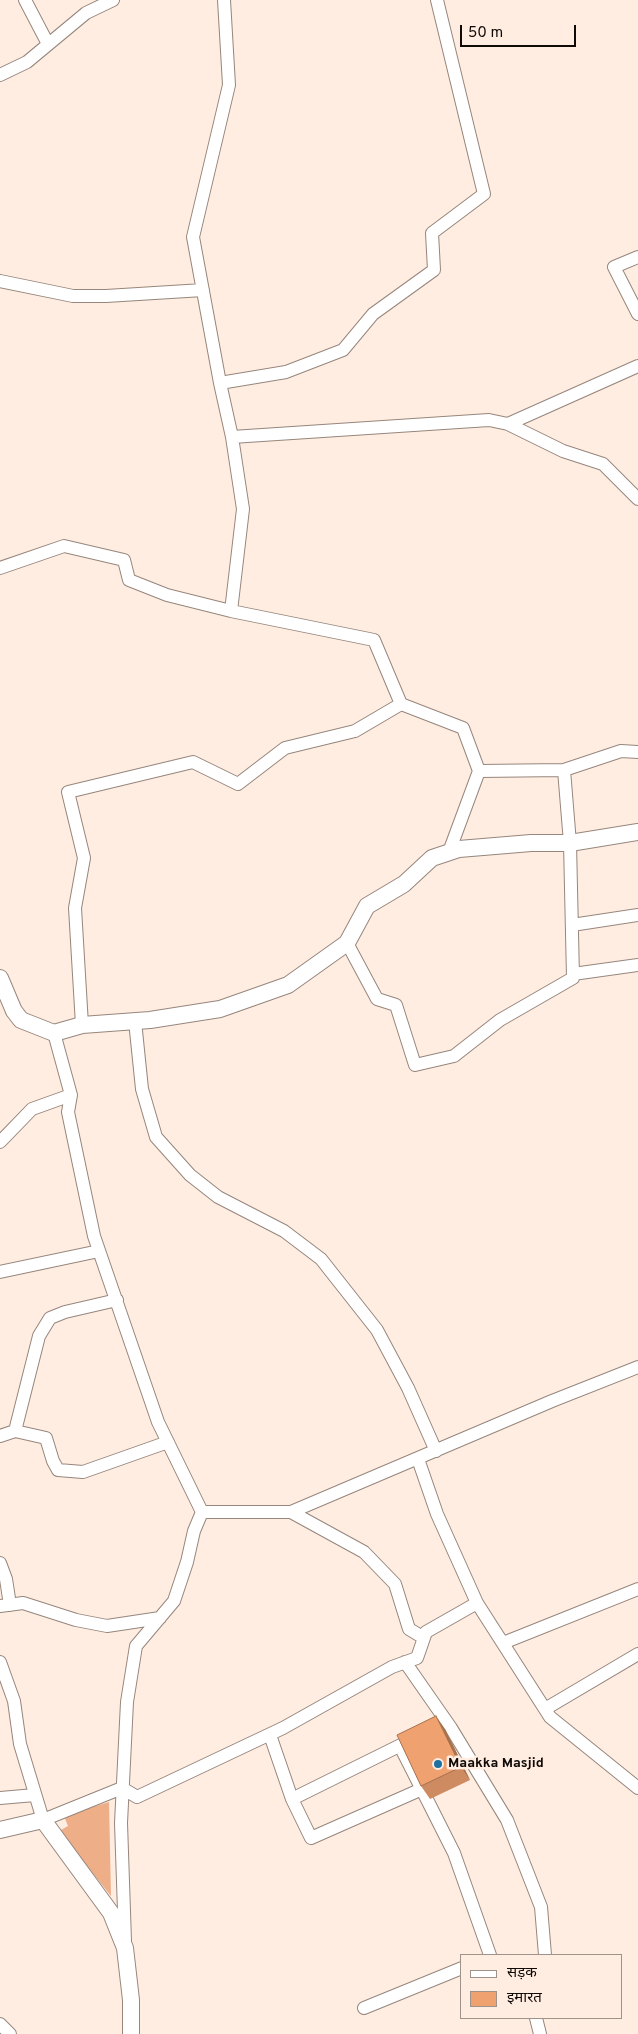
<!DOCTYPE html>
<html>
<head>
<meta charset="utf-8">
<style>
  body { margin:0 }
  #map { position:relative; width:638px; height:2034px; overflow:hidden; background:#ffede2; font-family:Overpass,"Noto Sans Devanagari",sans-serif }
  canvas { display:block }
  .legend { position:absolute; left:460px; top:1954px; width:162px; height:65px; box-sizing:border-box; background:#ffede2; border:1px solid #9f928a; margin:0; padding:6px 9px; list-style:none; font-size:15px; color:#100a07 }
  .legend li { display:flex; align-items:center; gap:10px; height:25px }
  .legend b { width:25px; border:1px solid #9f928a }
  .scale { position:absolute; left:460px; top:25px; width:116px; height:22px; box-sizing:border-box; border:2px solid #100a07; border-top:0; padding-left:6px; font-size:15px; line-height:18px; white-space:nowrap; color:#100a07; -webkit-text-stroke:4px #ffede2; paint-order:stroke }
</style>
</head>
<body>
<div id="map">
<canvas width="638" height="2034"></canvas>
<ul class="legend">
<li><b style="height:6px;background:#fff"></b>सड़क</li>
<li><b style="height:14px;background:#efa170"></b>इमारत</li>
</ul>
<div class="scale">50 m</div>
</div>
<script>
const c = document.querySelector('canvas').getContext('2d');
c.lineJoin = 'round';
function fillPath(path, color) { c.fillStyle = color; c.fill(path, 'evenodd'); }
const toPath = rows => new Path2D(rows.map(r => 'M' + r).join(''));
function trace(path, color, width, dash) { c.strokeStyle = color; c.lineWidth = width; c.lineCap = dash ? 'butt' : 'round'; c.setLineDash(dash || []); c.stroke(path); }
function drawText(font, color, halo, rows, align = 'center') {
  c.font = font + ' Overpass,sans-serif'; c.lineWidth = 5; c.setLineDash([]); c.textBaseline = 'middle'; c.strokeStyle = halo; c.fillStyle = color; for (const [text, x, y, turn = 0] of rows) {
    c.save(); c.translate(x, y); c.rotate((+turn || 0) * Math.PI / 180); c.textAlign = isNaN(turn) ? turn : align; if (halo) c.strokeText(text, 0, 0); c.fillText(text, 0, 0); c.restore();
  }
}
fillPath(toPath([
  [109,1802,111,1896,59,1831,68,1826,64,1816]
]), '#edae88');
const minor = toPath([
  [25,0,48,44],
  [224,0,229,85,193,237,220,383,232,437,489,420,508,424,563,451,603,464,638,499],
  [0,75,27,62,86,13,113,0],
  [638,257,614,267,638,314],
  [0,281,73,296,106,296,203,290],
  [220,383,286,372,343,350,373,314,434,270,432,233,484,194,437,0],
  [508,424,638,366],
  [232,437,243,509,231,611,374,640,401,704],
  [0,568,64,546,124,560,129,580,167,595,231,611],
  [564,770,621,751,638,752],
  [449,852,479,771],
  [572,925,638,915],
  [573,974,638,965],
  [135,1021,142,1089,156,1137,190,1175,218,1197,284,1231,321,1259,377,1330,408,1388,436,1451],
  [82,1025,75,908,84,858,68,792,193,762,238,784,285,748,355,731,401,704,463,728,479,771,564,770,570,843,573,978,500,1020,454,1056,415,1065,396,1005,377,999,347,943],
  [54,1033,71,1095,68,1112,94,1236,158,1422,202,1512],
  [0,1142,32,1109,71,1095],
  [0,1272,99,1251],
  [15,1431,39,1336,50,1318,65,1312,117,1300],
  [0,1436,15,1431,46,1438,53,1461,58,1470,83,1472,168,1442],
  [291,1512,364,1552,395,1584,409,1629,424,1638],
  [0,1563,6,1579,10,1605],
  [477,1603,550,1717,638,1788],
  [0,1606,23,1603,76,1620,107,1626,160,1618],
  [503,1643,638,1589],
  [0,1662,14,1701,20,1744,43,1820,122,1788,137,1797,283,1728,392,1667,417,1658,426,1632,477,1603,437,1514,418,1459],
  [405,1662,451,1728,507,1820,541,1907,545,1955],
  [545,1709,638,1654],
  [270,1735,292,1799,311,1838,422,1789],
  [400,1746,454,1853,490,1955],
  [0,1798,35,1795],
  [292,1799,407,1742],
  [125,1941,121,1823,127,1702,136,1646,174,1601,187,1562,194,1531,202,1512,291,1512,552,1401,638,1367],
  [364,2008,462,1968],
  [536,2018,540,2034],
  [0,2024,10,2034]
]);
const tertiary = toPath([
  [0,978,14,1011,21,1020,54,1033,82,1025,150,1020,220,1009,288,985,347,943,367,906,404,884,432,858,459,849,531,843,570,843,638,832],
  [0,1830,43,1820,111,1913,125,1948,131,2000,131,2034]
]);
trace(minor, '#96867c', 14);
trace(tertiary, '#96867c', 18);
trace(minor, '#fff', 12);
trace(tertiary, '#fff', 16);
fillPath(toPath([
  [445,1729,470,1780,430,1799,421,1786]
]), '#ce8a60');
fillPath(toPath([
  [436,1716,445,1729,470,1780,461,1767]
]), '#a7714e');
const building = toPath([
  [436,1716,461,1767,421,1786,397,1735,436,1716]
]);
fillPath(building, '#efa170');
trace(building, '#a7714e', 1);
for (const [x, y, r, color] of [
  [438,1764,5,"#1e70a1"]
]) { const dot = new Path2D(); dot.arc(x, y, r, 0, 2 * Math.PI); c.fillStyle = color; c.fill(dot); trace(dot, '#ffede2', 2); }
drawText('bold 14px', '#100a07', '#ffede2', [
  ["Maakka Masjid",448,1764]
], 'left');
</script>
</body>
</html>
